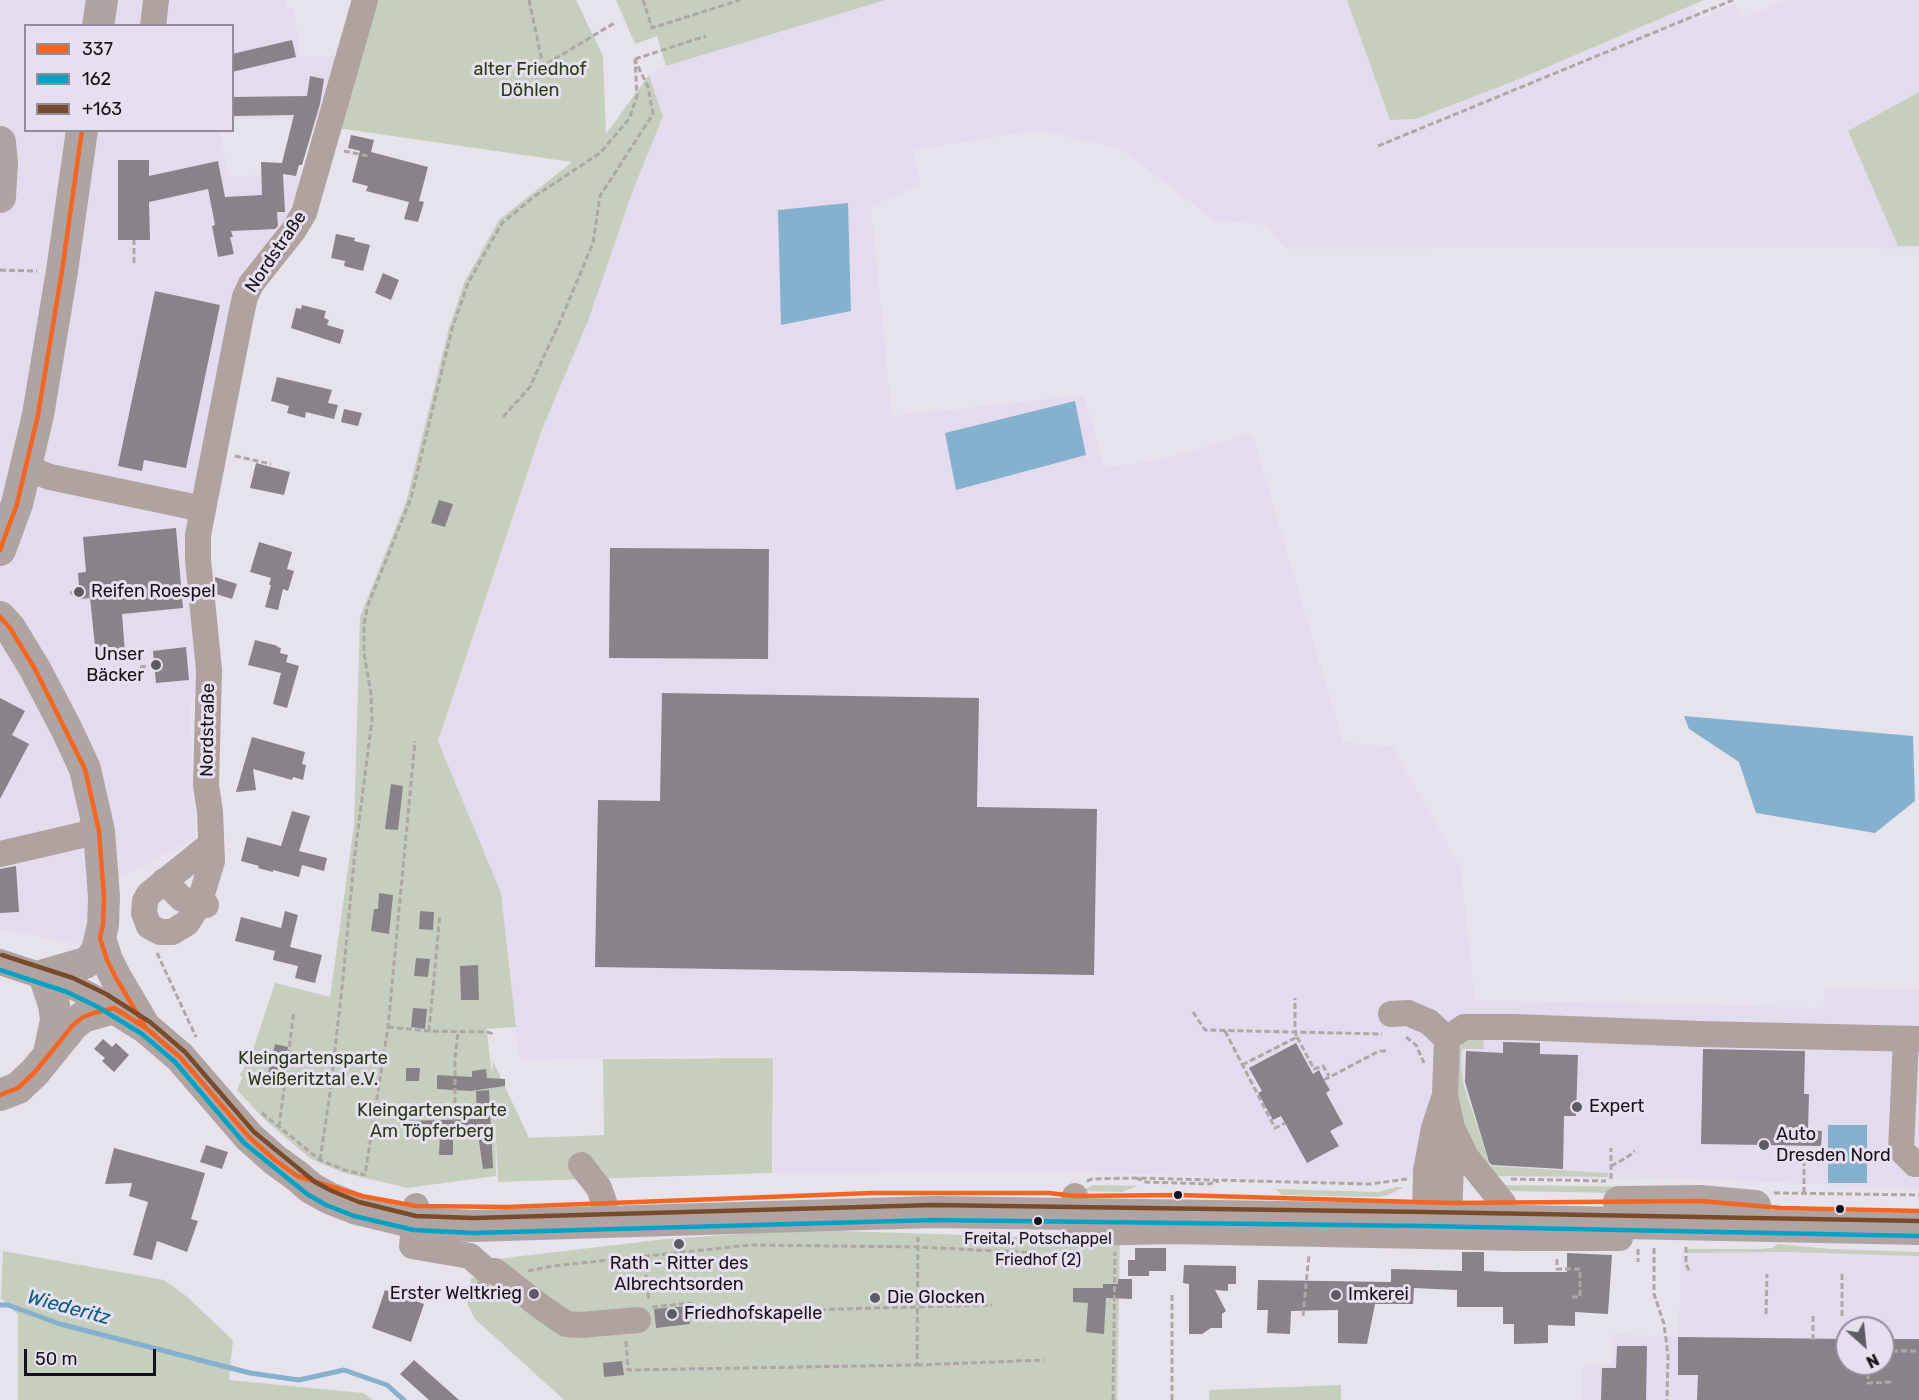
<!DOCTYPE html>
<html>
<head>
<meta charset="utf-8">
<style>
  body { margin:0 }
  #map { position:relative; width:1919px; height:1400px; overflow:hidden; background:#e7e3ec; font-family:Rubik,sans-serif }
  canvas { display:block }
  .legend { position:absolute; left:24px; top:24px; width:210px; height:108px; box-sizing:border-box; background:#e6dff0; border:2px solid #928d9a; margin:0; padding:8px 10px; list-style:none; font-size:18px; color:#151319 }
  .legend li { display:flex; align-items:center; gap:12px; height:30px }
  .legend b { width:30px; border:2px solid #928d9a }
  .north { position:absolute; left:1835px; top:1316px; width:60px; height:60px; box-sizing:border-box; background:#e6dff0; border:2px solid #928d9a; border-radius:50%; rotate:153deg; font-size:16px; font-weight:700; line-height:24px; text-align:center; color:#151319 }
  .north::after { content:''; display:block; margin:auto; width:21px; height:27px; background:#5e5c63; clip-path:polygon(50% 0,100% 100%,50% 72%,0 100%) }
  .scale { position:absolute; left:24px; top:1349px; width:132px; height:27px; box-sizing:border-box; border:3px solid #151319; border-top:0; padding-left:8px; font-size:18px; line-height:21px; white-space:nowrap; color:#151319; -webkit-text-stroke:4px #e6dff0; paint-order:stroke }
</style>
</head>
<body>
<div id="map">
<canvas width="1919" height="1400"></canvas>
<ul class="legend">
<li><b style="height:8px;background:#f26522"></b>337</li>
<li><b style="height:8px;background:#01a2c5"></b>162</li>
<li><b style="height:8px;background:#7a4b2a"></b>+163</li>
</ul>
<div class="north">N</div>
<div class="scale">50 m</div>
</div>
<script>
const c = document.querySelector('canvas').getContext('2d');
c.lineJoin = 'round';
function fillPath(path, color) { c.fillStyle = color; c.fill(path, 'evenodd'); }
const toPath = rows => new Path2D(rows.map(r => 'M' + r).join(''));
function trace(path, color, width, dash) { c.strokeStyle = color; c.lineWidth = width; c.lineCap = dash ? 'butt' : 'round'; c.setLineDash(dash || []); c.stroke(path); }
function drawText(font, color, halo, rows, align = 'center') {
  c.font = font + ' Rubik,sans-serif'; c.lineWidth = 6; c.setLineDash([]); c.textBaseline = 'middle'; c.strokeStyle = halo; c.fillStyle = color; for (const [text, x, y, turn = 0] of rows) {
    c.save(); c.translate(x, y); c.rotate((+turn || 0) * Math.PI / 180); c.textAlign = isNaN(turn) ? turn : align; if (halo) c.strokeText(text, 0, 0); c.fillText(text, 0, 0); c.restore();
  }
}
fillPath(toPath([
  [0,0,286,0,285,8,294,9,298,37,299,57,320,57,344,55,328,119,233,119,232,26,26,26,26,130,220,131,228,176,277,175,308,179,307,188,243,285,208,466,200,680,190,706,195,838,133,872,92,883,89,934,78,945,0,929],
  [886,0,1347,0,1390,120,1416,119,1517,80,1693,5,1699,19,1735,4,1742,18,1786,0,1919,0,1919,249,1787,247,1286,249,1266,225,1214,220,1121,149,1040,130,912,150,920,184,871,207,892,416,1084,395,1104,467,1158,461,1252,433,1343,742,1392,746,1461,868,1475,1000,1823,1008,1824,989,1919,990,1919,1189,1685,1178,1439,1175,1391,1178,1369,1183,1063,1171,774,1173,774,1055,519,1059,501,893,438,741,542,429,588,321,632,193,663,116,649,75,666,66],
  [1682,1251,1919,1255,1919,1400,1582,1400,1583,1365,1612,1365,1612,1334,1678,1337],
  [1847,1328,1883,1328,1883,1364,1847,1364]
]), '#e3dcee');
fillPath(toPath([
  [370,0,576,0,603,56,606,134,649,75,663,116,632,193,588,321,542,429,438,741,501,893,516,1027,487,1029,487,1033,492,1075,493,1061,529,1138,604,1135,603,1059,773,1058,772,1173,498,1182,495,1122,496,1176,407,1188,344,1173,311,1159,265,1120,237,1090,242,1078,240,1075,252,1053,275,983,330,997,354,826,360,617,406,502,449,328,465,281,499,220,572,162,337,128],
  [616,0,886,0,666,66,657,36,635,44],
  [1347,0,1704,0,1517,80,1416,119,1390,120],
  [1919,92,1919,246,1898,246,1848,131],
  [1483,1037,1484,1049,1462,1049,1461,1063,1463,1083,1490,1166,1608,1173,1608,1177,1485,1176,1465,1134,1457,1095,1457,1052,1465,1040],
  [1093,1185,1138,1186,1122,1192,1081,1191],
  [1497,1185,1661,1187,1709,1195,1513,1191],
  [1397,1187,1404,1187,1388,1195,1379,1197,1282,1195,1275,1189,1378,1192],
  [839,1231,1065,1238,1084,1241,1120,1236,1117,1400,564,1400,475,1319,467,1303,471,1278,477,1277,496,1259,666,1239,757,1233],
  [1778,1244,1830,1249,1919,1252,1919,1256,1782,1252,1687,1253,1687,1249,1761,1249,1772,1248],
  [3,1251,164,1280,186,1296,233,1340,229,1380,363,1393,373,1400,18,1400,18,1315,1,1298],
  [1341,1385,1341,1400,1209,1400,1209,1390]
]), '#c6cfbe');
fillPath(toPath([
  [848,203,851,311,781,325,778,210],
  [1075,401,1086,455,956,490,945,433],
  [1684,716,1913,736,1915,801,1875,833,1756,813,1739,762,1689,729],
  [1828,1125,1867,1125,1867,1183,1828,1183]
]), '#86b1ce');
trace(toPath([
  [0,1305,8,1305,60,1324,250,1373,299,1380,344,1370,387,1385,404,1400]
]), '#86b1ce', 5);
fillPath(toPath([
  [292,40,296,57,232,72,232,54],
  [310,76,324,79,320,104,302,165,299,165,296,176,283,174,285,212,277,212,278,226,275,229,231,231,233,237,230,237,234,254,218,257,212,226,215,225,208,189,149,202,150,240,118,240,118,160,149,160,149,176,218,161,225,197,262,195,261,162,282,163,294,115,232,116,232,97,307,96],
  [351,135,374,140,371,152,428,167,419,201,424,202,418,222,404,219,409,202,366,191,368,186,352,182,360,151,348,148],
  [336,234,355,238,354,241,370,245,363,271,344,266,345,261,331,258],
  [383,273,399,280,391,300,375,293],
  [155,291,220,305,186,468,144,460,142,471,118,466],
  [302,305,326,311,324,318,329,320,327,325,344,330,340,344,291,328,296,308,301,309],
  [277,377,332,390,328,403,338,405,334,419,306,412,305,418,287,413,289,406,271,401],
  [344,409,362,413,358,426,341,422],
  [256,463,290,472,284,495,250,488],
  [439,500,453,504,445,527,431,523],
  [176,528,183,608,122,614,125,653,96,656,90,598,80,599,78,573,86,572,83,537],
  [259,542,292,552,287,569,294,571,288,591,283,589,278,610,265,607,271,585,269,585,271,578,250,572],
  [610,548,769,549,768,659,609,658],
  [215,577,237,584,232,599,216,594],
  [255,640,278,646,277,647,281,648,280,653,288,655,286,662,299,666,287,708,273,704,281,673,248,665],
  [186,647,189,680,156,683,153,651],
  [662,693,979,698,977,807,1097,809,1094,975,595,967,598,800,660,801],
  [0,698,25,711,12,735,29,744,0,799],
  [252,737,305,752,302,764,306,765,303,780,293,777,292,780,253,769,256,790,236,792],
  [391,784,403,786,398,830,385,829],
  [292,811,310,816,299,851,327,858,324,871,302,865,299,877,273,870,273,872,258,868,259,866,241,861,247,837,281,846],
  [16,866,19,912,0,913,0,869],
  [379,893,393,895,389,934,371,931,374,909,378,909],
  [285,911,298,915,290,947,322,955,315,983,295,978,298,966,273,960,275,951,235,941,241,917,281,928],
  [420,911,434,912,433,930,419,929],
  [416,958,430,959,428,977,414,976],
  [478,965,479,1000,461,1000,460,966],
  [413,1008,427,1009,425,1029,411,1027],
  [103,1039,112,1047,116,1043,129,1055,114,1072,102,1061,105,1058,94,1049],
  [1503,1042,1540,1043,1540,1054,1578,1055,1576,1116,1564,1116,1563,1169,1492,1165,1489,1162,1465,1082,1466,1051,1503,1053],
  [1296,1043,1313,1074,1319,1070,1324,1080,1330,1090,1326,1093,1343,1124,1330,1131,1339,1146,1307,1163,1281,1116,1273,1120,1258,1093,1262,1091,1249,1068],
  [275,1044,288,1047,286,1059,288,1060,281,1086,266,1082],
  [1703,1049,1805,1051,1804,1094,1809,1094,1808,1130,1822,1131,1821,1146,1701,1144],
  [406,1068,420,1068,419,1081,406,1081],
  [486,1069,487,1078,505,1079,505,1086,471,1091,437,1089,437,1075,472,1077,472,1071],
  [489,1090,493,1168,483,1169,478,1134,453,1135,453,1155,439,1155,440,1135,436,1134,436,1132,404,1131,404,1121,477,1119,476,1091],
  [206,1145,228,1152,222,1169,200,1162],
  [114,1148,205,1173,191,1219,198,1221,187,1252,157,1241,152,1260,133,1255,148,1202,129,1196,132,1183,105,1184],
  [1135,1248,1166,1248,1166,1271,1149,1271,1149,1276,1128,1276,1128,1260,1135,1260],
  [1462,1252,1484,1252,1484,1271,1501,1272,1567,1272,1567,1253,1612,1255,1608,1314,1575,1312,1575,1326,1548,1325,1548,1343,1514,1344,1514,1324,1503,1324,1503,1307,1457,1307,1457,1290,1414,1288,1413,1304,1375,1304,1367,1344,1338,1343,1338,1310,1291,1311,1290,1334,1267,1333,1268,1310,1257,1310,1258,1280,1391,1282,1391,1269,1462,1271],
  [1184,1265,1236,1266,1236,1284,1228,1284,1228,1291,1215,1290,1226,1311,1222,1314,1222,1328,1211,1328,1202,1334,1189,1334,1189,1284,1183,1283],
  [1118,1279,1132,1279,1132,1299,1106,1298,1104,1334,1086,1332,1088,1303,1073,1302,1073,1288,1103,1288,1103,1284,1118,1284],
  [477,1282,490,1286,499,1293,477,1292],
  [385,1290,424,1304,411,1342,372,1328],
  [688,1306,690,1324,656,1328,654,1309],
  [1678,1337,1847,1339,1847,1364,1883,1364,1883,1339,1919,1339,1919,1400,1697,1400,1698,1375,1678,1375],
  [1617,1346,1647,1346,1646,1400,1601,1400,1602,1368,1616,1368],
  [414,1360,459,1400,429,1400,400,1374],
  [622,1361,624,1375,604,1377,603,1363]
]), '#888389');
trace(toPath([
  [529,0,543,66,616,22],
  [643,0,652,28,740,0],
  [635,59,706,36],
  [1378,146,1733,0],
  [344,151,368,156],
  [134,263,134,240],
  [0,270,37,271],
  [503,417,530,387,562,317,593,243,600,196,653,114,648,87,635,60],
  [235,456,271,464],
  [70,593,79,592],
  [140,667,155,665],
  [157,953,196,1037],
  [1193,1012,1205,1030,1382,1034],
  [388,1027,429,1031,487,1032,494,1034],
  [429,1031,440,914],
  [1225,1031,1275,1128,1285,1123],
  [1297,1037,1314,1069,1323,1066,1329,1076],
  [1406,1037,1416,1045,1424,1063],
  [1242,1065,1297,1037,1295,1032,1295,998],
  [1324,1080,1379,1051,1389,1051],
  [262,1113,320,1160,345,1170,365,1175,388,1027,415,741],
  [279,1127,294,1011],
  [455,1139,455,1060,458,1031],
  [320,1160,330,1093,343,979,354,861,372,720,371,694,364,653,364,624,368,605,411,498,452,329,468,283,502,223,535,196,600,153,629,119,637,96,635,59],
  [1611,1166,1626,1158,1635,1151],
  [1136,1178,1146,1182,1209,1184,1219,1181],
  [1511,1179,1606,1181],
  [1611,1179,1611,1148],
  [1087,1181,1092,1179,1135,1178,1370,1184,1407,1179],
  [1774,1193,1919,1195],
  [1804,1193,1804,1153],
  [1686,1247,1686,1264,1690,1273],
  [1654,1248,1654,1294,1664,1324,1668,1355,1667,1400],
  [1638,1249,1638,1262],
  [644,1257,649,1302],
  [1557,1259,1557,1269,1580,1269,1580,1297,1571,1297],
  [528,1271,553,1266,750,1245,919,1247,1038,1253],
  [1172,1295,1172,1400],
  [652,1307,691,1303,701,1311,727,1312,992,1305],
  [1766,1314,1767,1274],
  [1303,1316,1309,1254],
  [1842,1316,1842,1274],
  [1813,1340,1813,1316],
  [626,1341,628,1370,917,1365,918,1237],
  [1883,1351,1919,1351],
  [1868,1364,1868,1383,1894,1382],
  [917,1365,1044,1360],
  [1113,1400,1115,1252]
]), '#aea7a6', 3, [6, 3]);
trace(toPath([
  [153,26,156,0],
  [26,468,50,477,203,509],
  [211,844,149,894,145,901,144,913,149,926,160,932,172,932,187,923,199,904,212,861,210,812,206,785,209,670,198,560,198,535,240,320,245,297,251,284,293,231,304,213,365,0],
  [0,854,99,831],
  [164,881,182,899,206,905],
  [0,962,70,985,114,1008],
  [1391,1014,1408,1013,1429,1022,1447,1039],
  [1906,1039,1901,1150,1915,1164,1919,1164],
  [581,1165,599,1188,604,1202,605,1222],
  [1075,1196,1072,1214,1073,1228,1077,1232,1087,1233,1172,1231,1522,1238,1620,1238],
  [1503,1203,1466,1157,1452,1128,1445,1095,1447,1039,1464,1027,1515,1027,1700,1034,1919,1039],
  [416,1206,412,1246,470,1256,487,1271,495,1271,540,1306,566,1324,581,1325,638,1320],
  [1425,1219,1426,1171,1434,1128,1445,1095],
  [1449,1220,1452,1133]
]), '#afa29f', 26);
trace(toPath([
  [98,26,102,0],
  [0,142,2,163,0,197],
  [0,550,17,504,38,415,62,271,82,130],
  [0,617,10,628,35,669,67,730,85,769,99,831,104,897,103,925,100,938,97,950,91,959,85,963,44,975,54,1005,56,1020,49,1053],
  [100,938,107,960,116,978,142,1022],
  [0,1095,18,1088,35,1072,73,1025,83,1017,114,1008,146,1028,180,1057,249,1137,275,1160,297,1176,311,1188,329,1198,357,1209,415,1223,473,1226,933,1212,1425,1219,1919,1229],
  [1619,1202,1700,1201,1755,1206]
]), '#b0a4a2', 32);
trace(toPath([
  [0,550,17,504,38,415,62,271,82,130],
  [0,617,10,628,35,669,85,769,99,831,104,897,103,925,100,938,107,960,116,978,146,1028,180,1057,249,1137,275,1160,297,1176,362,1196,416,1206,507,1207,872,1193,1049,1193,1075,1196,1178,1195,1450,1203,1700,1201,1781,1208,1919,1211],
  [0,1095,18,1088,35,1072,73,1025,83,1017,94,1013,114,1008,146,1028,169,1048]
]), '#f26522', 4.5);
trace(toPath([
  [0,970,67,992,98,1007,142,1034,175,1062,244,1143,307,1194,326,1205,354,1216,414,1230,473,1233,933,1220,1425,1226,1919,1236]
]), '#01a2c5', 4.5);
trace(toPath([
  [2,955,73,978,106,994,150,1022,185,1052,254,1132,315,1182,332,1191,359,1202,416,1216,473,1218,933,1205,1425,1212,1919,1221]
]), '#7a4b2a', 4.5);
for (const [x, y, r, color] of [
  [79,592,6,"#5e5c63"],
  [156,665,6,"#5e5c63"],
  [1577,1107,6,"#5e5c63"],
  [1764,1145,6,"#5e5c63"],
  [1178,1195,5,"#151319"],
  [1840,1209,5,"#151319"],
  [1038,1221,5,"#151319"],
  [679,1244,6,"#5e5c63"],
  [534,1294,6,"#5e5c63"],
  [1336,1295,6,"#5e5c63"],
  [875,1298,6,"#5e5c63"],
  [672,1314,6,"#5e5c63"]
]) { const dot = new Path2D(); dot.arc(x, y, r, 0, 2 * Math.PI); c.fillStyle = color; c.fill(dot); trace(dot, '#e6dff0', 2); }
drawText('16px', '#151319', '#e6dff0', [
  ["Freital, Potschappel",1038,1239],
  ["Friedhof (2)",1038,1260]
]);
drawText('18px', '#283b11', '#e6dff0', [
  ["alter Friedhof",530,70],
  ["Döhlen",530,91],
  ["Kleingartensparte",313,1059],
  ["Weißeritztal e.V.",313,1080],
  ["Kleingartensparte",432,1111],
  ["Am Töpferberg",432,1132]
]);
drawText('18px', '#151319', '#e6dff0', [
  ["Nordstraße",276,252,-56],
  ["Nordstraße",208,730,-89]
]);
drawText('18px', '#151319', '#e6dff0', [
  ["Reifen Roespel",91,592],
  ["Unser",144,655,"right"],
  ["Bäcker",144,676,"right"],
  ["Expert",1589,1107],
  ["Auto",1776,1135],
  ["Dresden Nord",1776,1156],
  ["Rath - Ritter des",679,1264,"center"],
  ["Albrechtsorden",679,1285,"center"],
  ["Erster Weltkrieg",522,1294,"right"],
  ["Imkerei",1348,1295],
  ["Die Glocken",887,1298],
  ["Friedhofskapelle",684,1314]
], 'left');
drawText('italic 20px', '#0c5d81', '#e6dff0', [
  ["Wiederitz",69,1308,15]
]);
</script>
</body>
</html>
